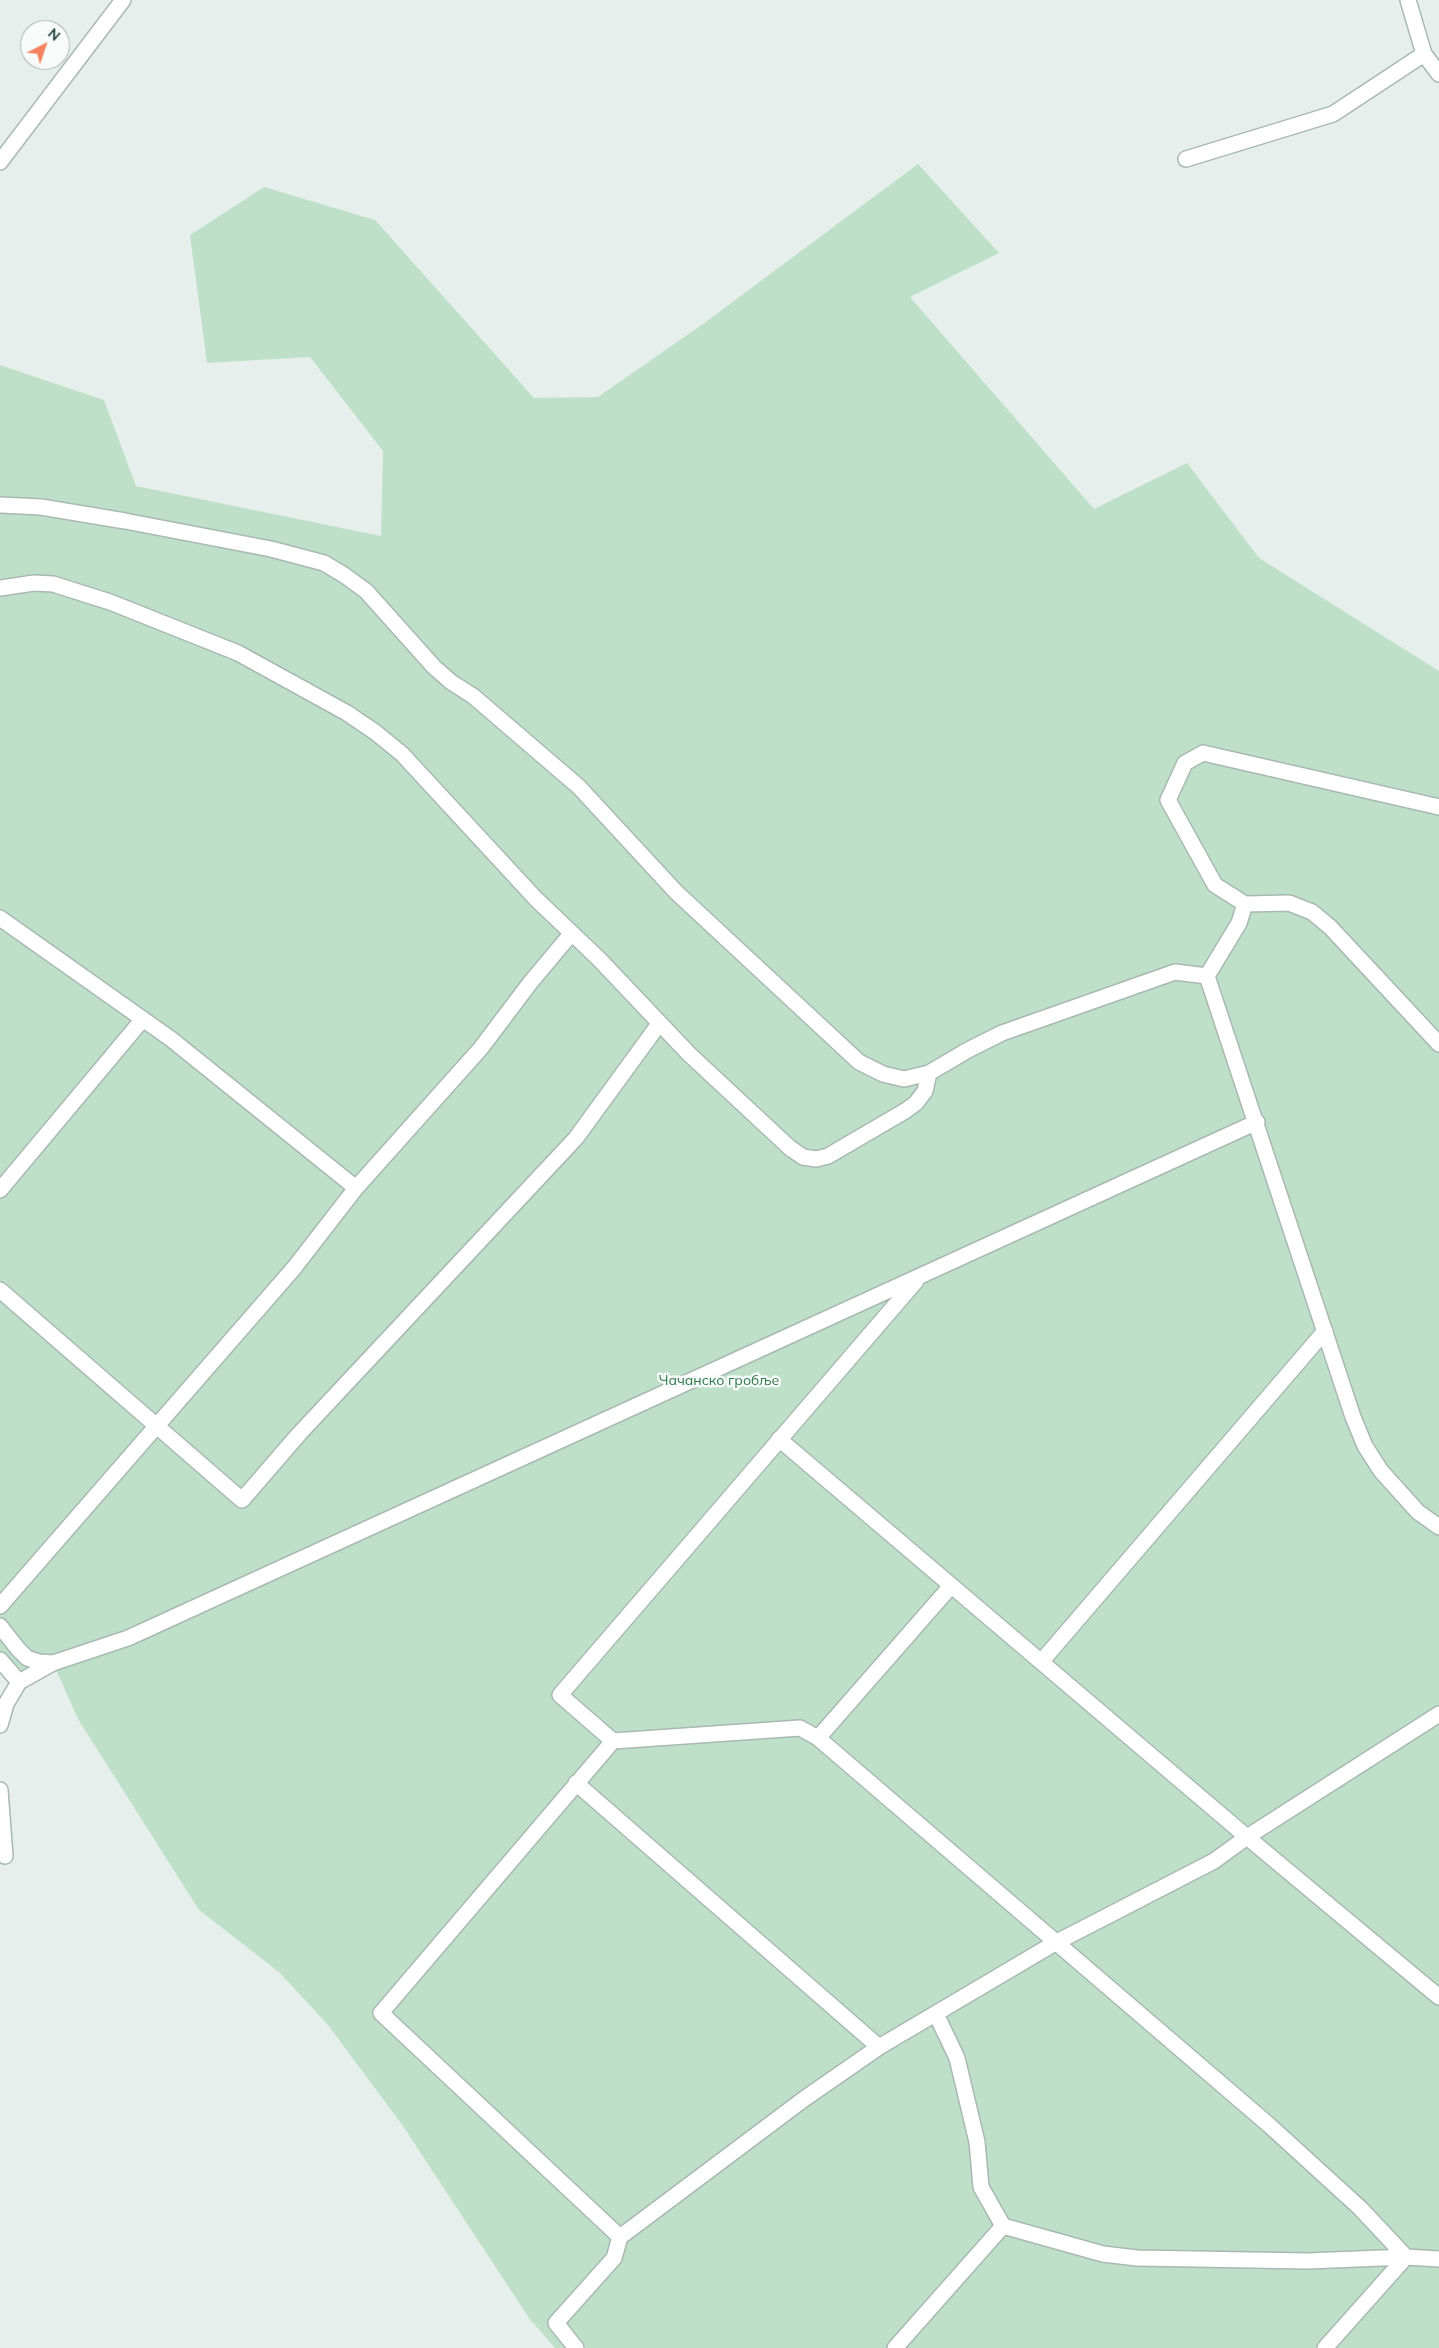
<!DOCTYPE html>
<html>
<head>
<meta charset="utf-8">
<style>
  body { margin:0 }
  #map { position:relative; width:1439px; height:2348px; overflow:hidden; background:#e6efeb; font-family:Mulish,sans-serif }
  canvas { display:block }
  .north { position:absolute; left:20px; top:20px; width:50px; height:50px; box-sizing:border-box; background:#f7fbf9; border:1px solid #a3b1ad; border-radius:50%; rotate:41deg; font-size:14px; font-weight:700; line-height:20px; text-align:center; color:#24423a }
  .north::after { content:''; display:block; margin:auto; width:18px; height:22px; background:#f4845f; clip-path:polygon(50% 0,100% 100%,50% 72%,0 100%) }
</style>
</head>
<body>
<div id="map">
<canvas width="1439" height="2348"></canvas>
<div class="north">N</div>
</div>
<script>
const c = document.querySelector('canvas').getContext('2d');
c.lineJoin = 'round';
function fillPath(path, color) { c.fillStyle = color; c.fill(path, 'evenodd'); }
const toPath = rows => new Path2D(rows.map(r => 'M' + r).join(''));
function trace(path, color, width, dash) { c.strokeStyle = color; c.lineWidth = width; c.lineCap = dash ? 'butt' : 'round'; c.setLineDash(dash || []); c.stroke(path); }
function drawText(font, color, halo, rows, align = 'center') {
  c.font = font + ' Mulish,sans-serif'; c.lineWidth = 5; c.setLineDash([]); c.textBaseline = 'middle'; c.strokeStyle = halo; c.fillStyle = color; for (const [text, x, y, turn = 0] of rows) {
    c.save(); c.translate(x, y); c.rotate((+turn || 0) * Math.PI / 180); c.textAlign = isNaN(turn) ? turn : align; if (halo) c.strokeText(text, 0, 0); c.fillText(text, 0, 0); c.restore();
  }
}
fillPath(toPath([
  [918,164,999,253,910,297,1094,509,1187,463,1259,558,1439,671,1439,2348,555,2348,529,2318,403,2126,328,2025,279,1972,199,1910,78,1719,53,1663,19,1682,0,1660,0,365,104,400,136,486,381,536,383,451,310,357,207,363,190,235,264,187,375,220,534,398,598,397,703,324]
]), '#bfe0c8');
const lane = toPath([
  [0,505,41,507,125,521,271,549,324,563,344,575,366,591,434,667,451,682,473,696,579,787,676,892,859,1062,883,1074,904,1079,929,1073,968,1050,1002,1033,1175,972,1207,976],
  [0,588,34,583,53,584,110,602,238,653,347,713,375,732,402,754,536,899,599,959,689,1054,790,1148,803,1157,816,1159,828,1156,905,1111,916,1103,925,1091,929,1073],
  [1439,807,1203,753,1185,763,1168,800,1215,885,1245,904,1289,903,1312,912,1330,927,1439,1044],
  [1245,904,1239,923,1207,976,1353,1417,1365,1446,1381,1471,1418,1512,1439,1527],
  [0,918,171,1039,356,1188],
  [0,1190,143,1019],
  [0,1290,242,1500,299,1434,576,1138,659,1024],
  [779,1439,1247,1837,1439,1997],
  [951,1586,818,1738,1269,2125,1360,2208,1406,2257,1325,2348],
  [0,1606,294,1268,356,1188,481,1048,530,983,571,934],
  [0,1626,18,1649,27,1658,39,1662,53,1663,128,1638,1257,1122],
  [1041,1662,1325,1331],
  [613,1741,800,1728,818,1738],
  [576,1783,879,2047],
  [936,2014,957,2058,977,2142,981,2187,1003,2226],
  [620,2237,381,2013,613,1741,560,1695,916,1281],
  [576,2348,556,2323,614,2258,620,2237,804,2099,879,2047,1055,1943,1214,1861,1247,1837,1439,1714],
  [895,2348,1003,2226,1103,2254,1137,2258,1308,2261,1406,2257,1439,2259]
]);
const street = toPath([
  [1408,0,1424,54,1439,74],
  [1186,159,1333,114,1424,54],
  [0,162,123,0],
  [0,1660,19,1682],
  [0,1725,6,1704,19,1682,53,1663],
  [0,1790,5,1856]
]);
trace(lane, '#a8b8b2', 18);
trace(street, '#a8b8b2', 18);
trace(lane, '#fff', 15);
trace(street, '#fff', 15);
drawText('14px', '#2d7a4b', '#f7fbf9', [
  ["Чачанско гробље",719,1381]
]);
</script>
</body>
</html>
